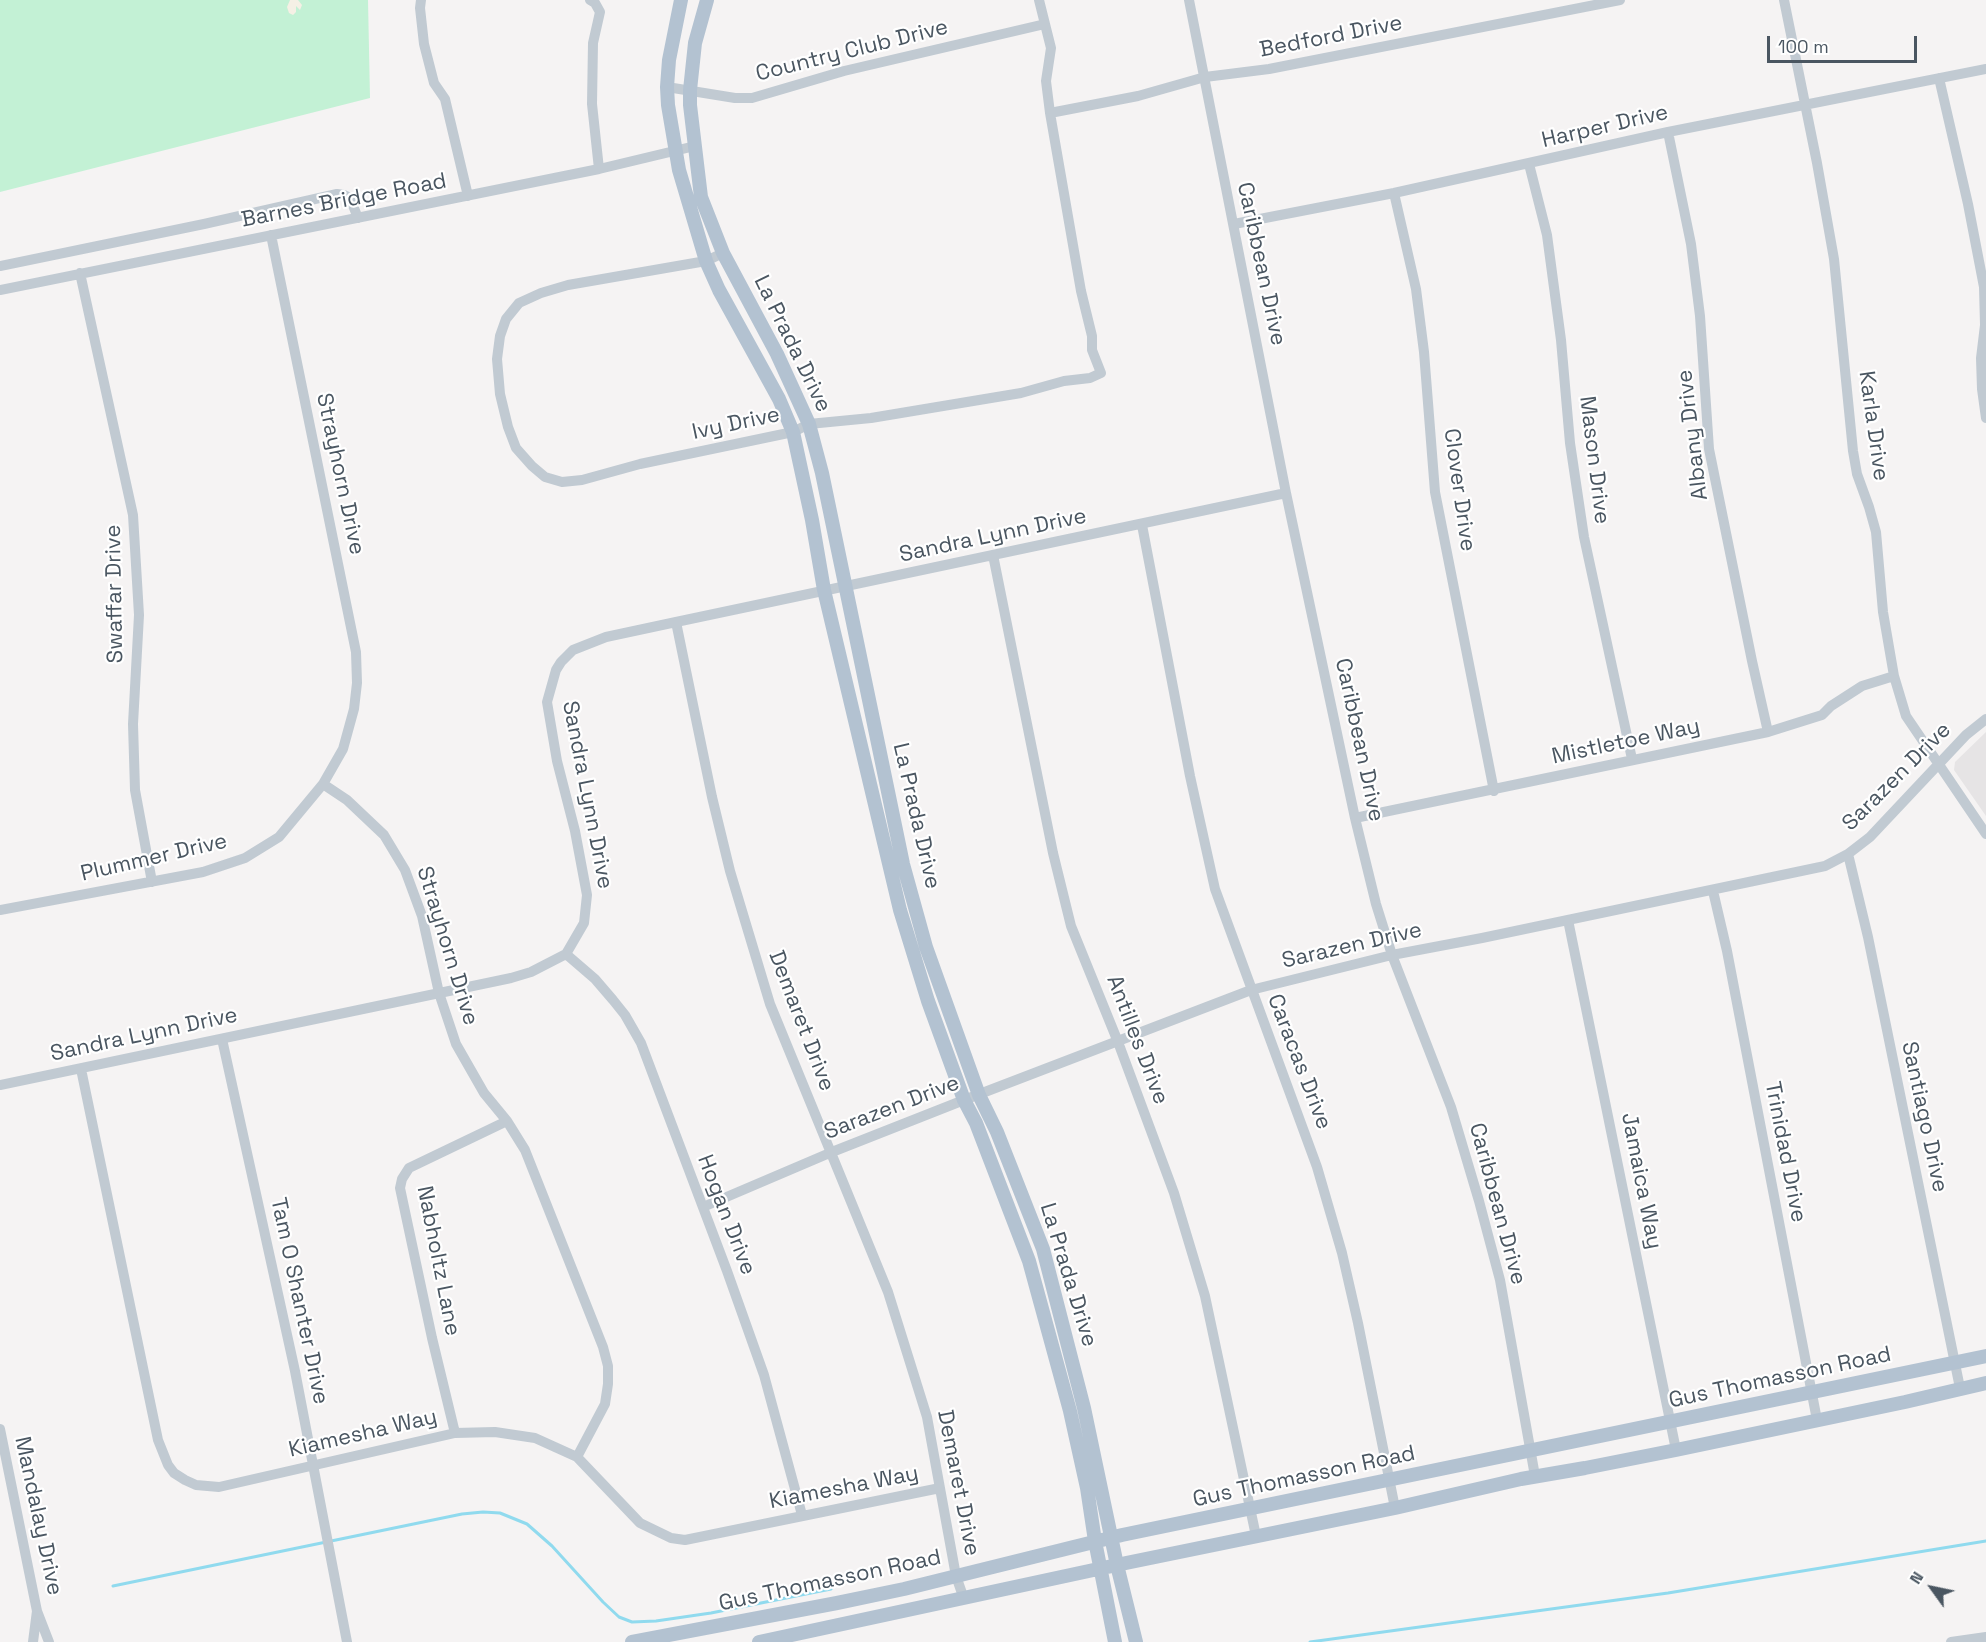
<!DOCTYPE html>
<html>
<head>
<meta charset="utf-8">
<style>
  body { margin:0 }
  #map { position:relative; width:1986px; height:1642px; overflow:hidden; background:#f5f3f3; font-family:"Space Grotesk",sans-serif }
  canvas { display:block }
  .north { position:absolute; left:1902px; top:1558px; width:60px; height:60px; -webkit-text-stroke:4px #fff; paint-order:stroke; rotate:303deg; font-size:16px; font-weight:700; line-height:24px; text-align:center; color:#4a5661 }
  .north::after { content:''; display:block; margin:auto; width:21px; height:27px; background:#4a5661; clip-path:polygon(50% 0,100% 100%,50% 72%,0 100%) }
  .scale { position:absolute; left:1767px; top:36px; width:150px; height:27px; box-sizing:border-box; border:3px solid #4a5661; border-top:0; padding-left:8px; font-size:18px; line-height:21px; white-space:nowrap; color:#4a5661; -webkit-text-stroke:4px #fff; paint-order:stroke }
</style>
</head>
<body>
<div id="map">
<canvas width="1986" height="1642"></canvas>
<div class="north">N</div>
<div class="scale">100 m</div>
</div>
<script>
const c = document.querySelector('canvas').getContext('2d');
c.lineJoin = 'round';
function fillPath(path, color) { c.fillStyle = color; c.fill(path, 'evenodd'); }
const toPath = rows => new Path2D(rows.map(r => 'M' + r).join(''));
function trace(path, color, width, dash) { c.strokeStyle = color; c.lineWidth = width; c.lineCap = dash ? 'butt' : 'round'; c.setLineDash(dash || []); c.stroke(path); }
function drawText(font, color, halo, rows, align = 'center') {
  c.font = font + ' "Space Grotesk",sans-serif'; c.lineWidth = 4.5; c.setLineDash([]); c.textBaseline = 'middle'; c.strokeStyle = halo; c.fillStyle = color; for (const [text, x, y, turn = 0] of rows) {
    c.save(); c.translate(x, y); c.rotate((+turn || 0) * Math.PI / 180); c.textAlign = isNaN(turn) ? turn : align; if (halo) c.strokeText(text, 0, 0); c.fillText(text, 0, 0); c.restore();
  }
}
fillPath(toPath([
  [1986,732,1986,816,1954,770,1955,762]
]), '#e6e4e5');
fillPath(toPath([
  [0,0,368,0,370,98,0,192]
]), '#c3f1d5');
fillPath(toPath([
  [290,0,298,0,302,5,300,10,296,6,296,12,293,15,289,13,287,7]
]), '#f5f0e5');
trace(toPath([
  [113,1586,462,1514,483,1512,500,1513,527,1524,552,1546,603,1602,619,1617,632,1622,656,1621,711,1613,831,1589],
  [1310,1642,1668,1593,1986,1541]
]), '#90daee', 3);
trace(toPath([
  [421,0,420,8,424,44,434,83,445,99,468,196],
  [590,0,595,3,600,12,593,43,592,104,599,169],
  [1189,0,1286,493,1355,818,1376,904,1392,955,1451,1107,1479,1201,1500,1280,1535,1476],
  [1784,0,1817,163,1834,259,1853,451,1857,474,1869,507,1876,532,1883,612,1894,676,1906,716,1986,834],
  [1939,78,1968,204,1984,287,1985,325,1981,358,1982,389,1986,418],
  [667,87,735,98,752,98,844,71,1045,24],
  [1050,113,1138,96,1205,77,1269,69,1620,0],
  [1668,132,1691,244,1700,316,1709,449,1752,661,1768,732],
  [1529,164,1547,235,1561,340,1570,443,1584,537,1632,759],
  [1394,193,1416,289,1424,352,1435,492,1494,791],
  [1234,224,1394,193,1668,132,1986,69],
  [723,253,706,261,568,285,541,293,519,303,506,319,500,336,497,359,500,394,508,427,516,448,532,466,545,477,562,482,582,480,640,464,793,432,809,424,871,418,1021,393,1064,381,1090,378,1101,373,1092,350,1092,336,1081,291,1050,113,1046,81,1051,48,1039,0],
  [0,266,204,224,337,194,344,195,350,198,358,218],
  [80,273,133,515,139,615,133,724,135,790,152,882],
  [0,290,599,169,695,146],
  [1142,525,1190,776,1215,889,1317,1167,1342,1253,1358,1323,1395,1508],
  [993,555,1053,853,1071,926,1118,1042,1174,1193,1205,1296,1256,1536],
  [676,622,712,797,730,871,770,1004,888,1292,927,1417,956,1576,964,1599],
  [323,784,347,800,384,835,405,870,422,916,439,993,456,1044,484,1093,507,1121,525,1150,603,1347,608,1366,608,1384,605,1404,577,1457],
  [1355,818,1768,732,1822,715,1831,706,1862,686,1894,676],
  [1848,854,1868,937,1960,1388],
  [1713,891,1727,951,1817,1420],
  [0,910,203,872,245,858,279,837,323,784,343,749,354,709,357,683,356,652,271,235],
  [1568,920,1676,1450],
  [566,954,595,979,613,1000,625,1015,641,1043,727,1271,764,1375,802,1515],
  [222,1039,295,1371,347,1642],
  [81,1069,158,1440,168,1465,174,1473,185,1480,196,1485,219,1487,455,1433,495,1432,535,1438,577,1457,640,1523,671,1538,685,1540,940,1488],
  [0,1085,511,978,531,972,566,954,584,923,587,895,575,831,557,761,547,702,556,670,561,662,573,650,606,637,676,622,1286,493],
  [703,1207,832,1152,964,1100,1251,990,1392,955,1482,938,1825,866,1848,854,1870,837,1966,735,1986,719],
  [0,1429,37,1611,49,1642],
  [455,1433,432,1338,400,1188,402,1179,409,1168,507,1121],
  [33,1642,37,1611],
  [1951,1642,1986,1637]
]), '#c1cad2', 10);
trace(toPath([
  [681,0,669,60,667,87,668,105,679,170,706,261,719,290,779,399,793,432,812,520,824,590,900,910,928,1001,964,1100,976,1123,1029,1261,1070,1411,1087,1488,1095,1541,1115,1642],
  [707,0,695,43,690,90,690,105,701,197,723,253,777,354,809,424,822,473,903,864,926,947,979,1095,997,1132,1043,1249,1084,1408,1117,1565,1136,1642],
  [632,1642,837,1603,904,1589,1122,1535,1986,1356],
  [759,1642,1126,1563,1395,1508,1521,1479,1585,1468,1676,1450,1905,1402,1986,1383]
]), '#b3c2d1', 14);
drawText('22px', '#4a5661', '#fff', [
  ["Bedford Drive",1331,37,-11],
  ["Country Club Drive",852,51,-14],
  ["Harper Drive",1605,127,-13],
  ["Barnes Bridge Road",344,201,-11],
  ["Caribbean Drive",1261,264,78],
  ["La Prada Drive",792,344,64],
  ["Ivy Drive",736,424,-12],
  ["Karla Drive",1873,426,82],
  ["Albany Drive",1693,435,-97],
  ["Mason Drive",1594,460,83],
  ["Strayhorn Drive",340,474,78],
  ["Clover Drive",1459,490,82],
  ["Sandra Lynn Drive",993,536,-12],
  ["Swaffar Drive",115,594,-91],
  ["Caribbean Drive",1359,740,78],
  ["Mistletoe Way",1626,742,-12],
  ["Sarazen Drive",1897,777,-45],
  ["Sandra Lynn Drive",587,795,79],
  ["La Prada Drive",916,816,77],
  ["Plummer Drive",154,858,-13],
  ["Strayhorn Drive",447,946,73],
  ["Sarazen Drive",1352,946,-13],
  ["Demaret Drive",801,1021,69],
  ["Sandra Lynn Drive",144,1035,-12],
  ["Antilles Drive",1137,1040,69],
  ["Caracas Drive",1299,1062,69],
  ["Sarazen Drive",892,1108,-21],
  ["Santiago Drive",1924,1117,78],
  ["Trinidad Drive",1785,1152,79],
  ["Jamaica Way",1641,1181,79],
  ["Caribbean Drive",1497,1204,75],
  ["Hogan Drive",726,1215,69],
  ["Nabholtz Lane",438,1261,79],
  ["La Prada Drive",1068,1275,73],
  ["Tam O Shanter Drive",299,1301,78],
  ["Gus Thomasson Road",1780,1378,-12],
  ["Kiamesha Way",363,1434,-13],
  ["Gus Thomasson Road",1304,1477,-12],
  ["Demaret Drive",958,1483,79],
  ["Kiamesha Way",844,1488,-11],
  ["Mandalay Drive",38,1516,78],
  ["Gus Thomasson Road",830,1581,-12]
]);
</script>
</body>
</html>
